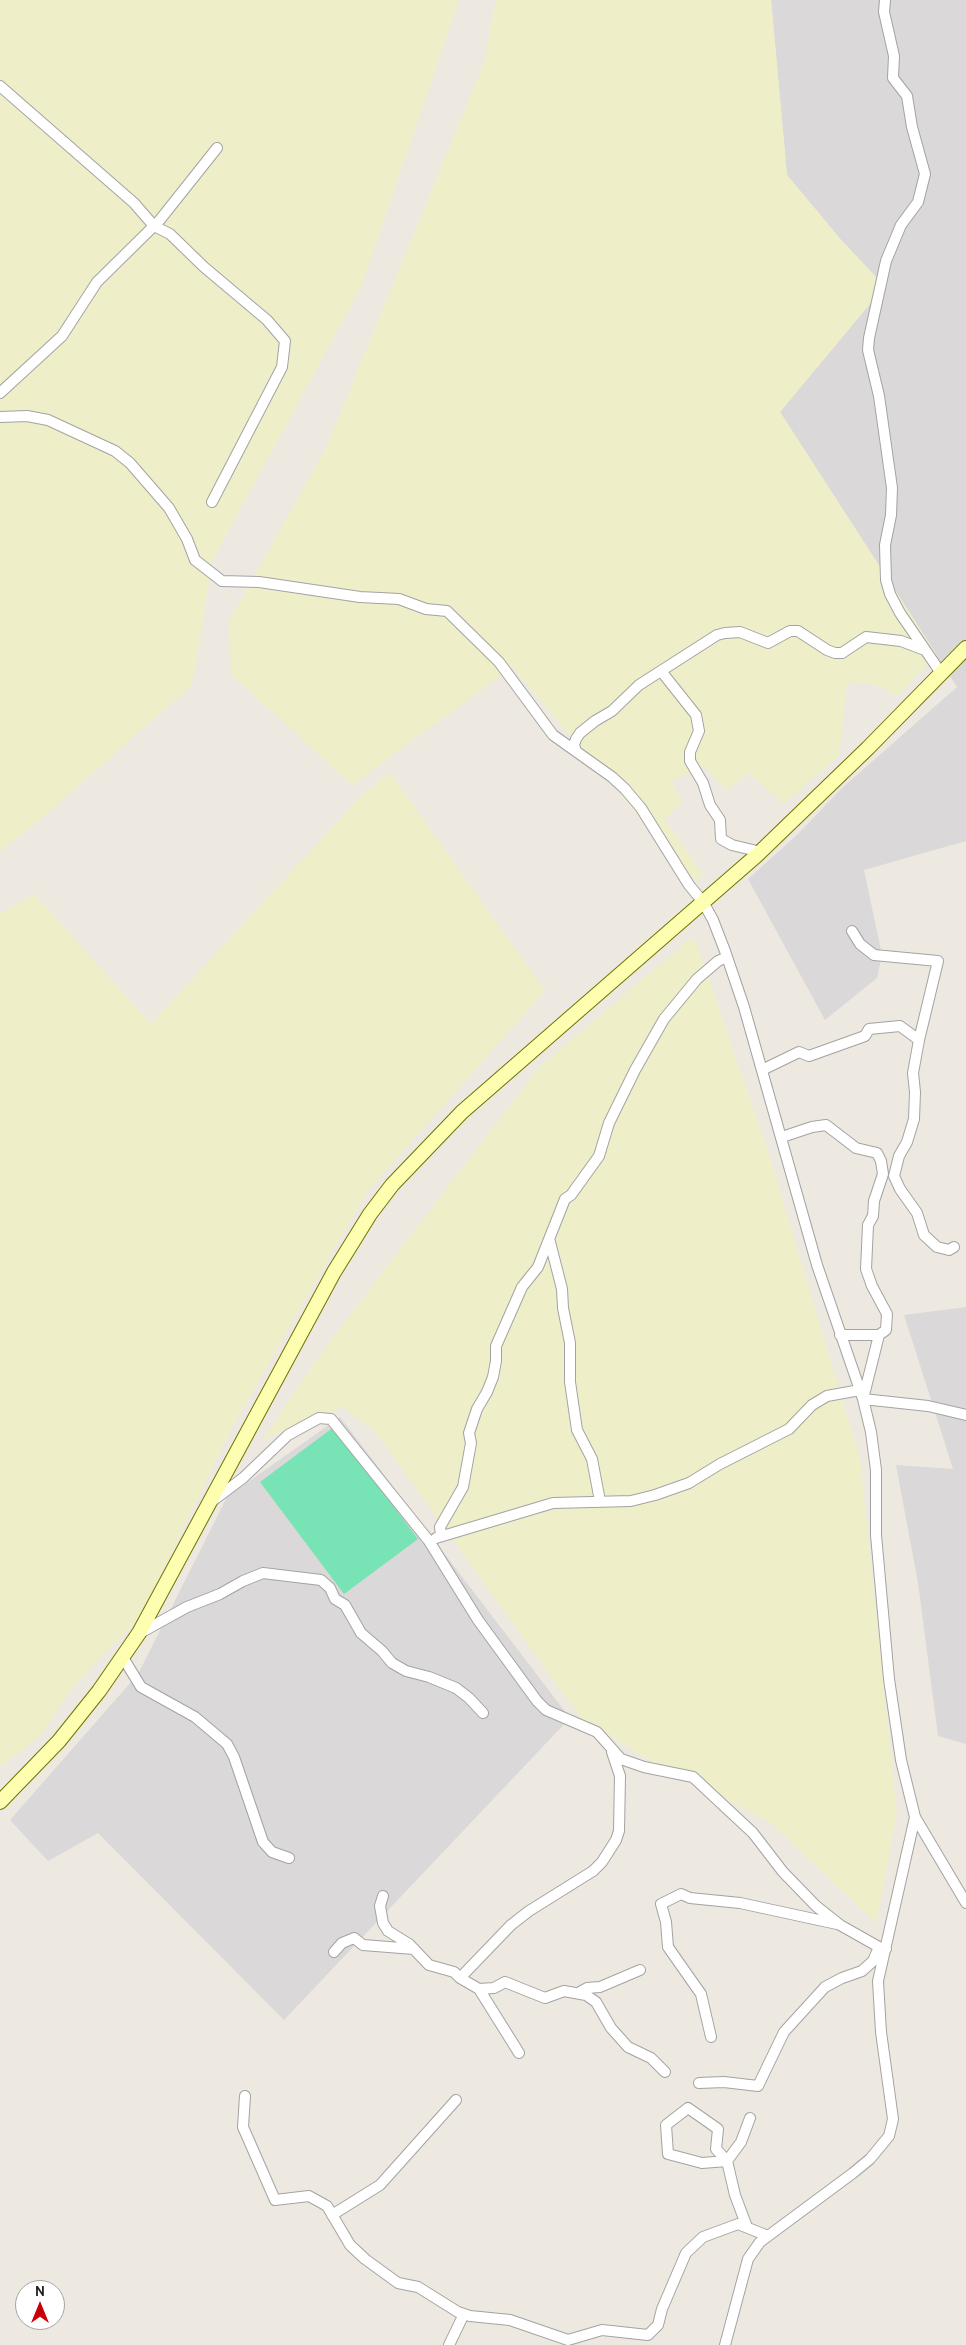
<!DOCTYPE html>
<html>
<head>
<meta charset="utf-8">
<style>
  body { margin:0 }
  #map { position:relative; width:966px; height:2345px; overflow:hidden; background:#eee9e0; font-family:Cabin,sans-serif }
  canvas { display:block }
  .north { position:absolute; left:15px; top:2280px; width:50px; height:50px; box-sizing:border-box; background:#fff; border:1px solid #a4a4a4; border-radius:50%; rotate:0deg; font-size:14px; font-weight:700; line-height:20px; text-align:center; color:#1c1c1c }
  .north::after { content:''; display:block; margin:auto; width:18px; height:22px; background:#c70008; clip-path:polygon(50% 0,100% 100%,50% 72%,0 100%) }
</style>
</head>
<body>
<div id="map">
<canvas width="966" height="2345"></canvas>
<div class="north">N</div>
</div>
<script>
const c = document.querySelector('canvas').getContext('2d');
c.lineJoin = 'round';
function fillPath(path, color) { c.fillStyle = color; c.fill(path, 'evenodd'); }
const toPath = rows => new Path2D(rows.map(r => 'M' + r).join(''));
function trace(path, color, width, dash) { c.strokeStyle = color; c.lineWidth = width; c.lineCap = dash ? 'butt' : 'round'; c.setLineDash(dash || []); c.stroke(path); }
fillPath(toPath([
  [771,0,966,0,966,841,864,870,882,955,877,978,825,1020,748,879,798,834,842,788,957,687,780,412,884,286,842,241,787,175],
  [966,1307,966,1744,938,1736,918,1583,896,1465,953,1469,904,1315],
  [340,1417,570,1718,284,2020,98,1833,48,1861,10,1820,138,1674,227,1497]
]), '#dad8d8');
fillPath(toPath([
  [0,0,459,0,361,287,212,561,192,685,41,819,0,851],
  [496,0,771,0,787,175,842,241,885,286,780,412,937,655,897,696,874,684,847,682,839,755,784,804,748,773,726,791,705,766,671,781,682,802,664,819,704,876,692,879,512,667,352,785,231,674,229,621,325,450,484,63],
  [390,772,545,991,366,1193,231,1429,141,1616,72,1688,41,1735,0,1767,0,914,34,894,151,1024,360,797],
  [694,936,767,1148,860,1459,897,1814,876,1923,770,1822,654,1763,581,1718,373,1429,342,1407,263,1439,321,1353,540,1066]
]), '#eeefc9');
fillPath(toPath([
  [334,1427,418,1539,344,1594,260,1482]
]), '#78e3b5');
const minor = toPath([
  [885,0,884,12,894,56,893,78,907,96,912,127,925,174,918,202,901,225,886,261,869,338,868,350,879,396,892,488,891,515,885,545,886,580,890,594,900,613,941,673],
  [0,86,134,203,154,226,170,234,204,267,267,320,285,341,282,367,212,502],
  [0,393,62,336,97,282,159,221,217,148],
  [0,417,27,416,48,420,115,451,130,463,169,508,187,539,195,560,222,581,259,582,360,597,399,599,426,609,447,611,499,662,553,735,612,777,625,789,641,808,689,885,703,902,713,920,725,951,744,1007,817,1265,863,1399,871,1432,876,1470,876,1535,889,1679,901,1760,915,1817,966,1903],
  [661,671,696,715,699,731,690,752,690,761,703,783,710,805,720,820,721,839,732,845,761,852],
  [576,751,574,745,576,739,580,733,595,721,612,711,639,685,717,635,725,633,740,632,768,643,790,631,798,631,827,650,835,653,842,653,866,637,901,641,922,649],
  [852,931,860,944,874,955,938,961,919,1040],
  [762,1070,799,1052,809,1056,865,1036,869,1029,900,1026,919,1040,913,1073,915,1092,914,1119,907,1142,899,1156,894,1176,900,1189,917,1213,924,1235,937,1247,949,1250,954,1247],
  [782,1137,812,1127,826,1125,856,1148,877,1153,881,1161,883,1174,874,1201,873,1216,868,1225,866,1269,872,1286,887,1314,886,1330,879,1335,840,1335],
  [550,1242,562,1289,563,1308,570,1343,570,1382,577,1430,592,1459,600,1501],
  [879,1335,863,1399,928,1406,966,1415],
  [211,1502,243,1478,288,1435,319,1418,331,1419,429,1541,478,1620,537,1701,546,1710,597,1732,621,1759,644,1767,693,1777,753,1833,783,1872,816,1906,840,1925,879,1947,886,1949],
  [441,1535,440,1527,463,1487,471,1443,469,1433,477,1409,487,1392,493,1377,496,1361,496,1346,522,1287,538,1267,565,1199,571,1195,599,1156,609,1123,635,1070,664,1019,697,979,718,961,727,957],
  [436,1538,553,1503,631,1501,655,1495,689,1483,720,1464,789,1429,812,1405,827,1396,860,1390],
  [140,1633,187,1607,220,1594,243,1581,263,1573,321,1580,330,1588,335,1599,345,1605,361,1633,382,1651,392,1663,406,1671,429,1677,456,1688,469,1698,483,1713],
  [122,1656,141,1687,195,1717,227,1744,234,1757,263,1842,272,1852,289,1858],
  [383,1896,380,1906,383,1923,388,1931,409,1944,429,1965,454,1972,460,1978],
  [334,1952,342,1943,354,1938,363,1945,414,1949],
  [479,1989,494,1988,505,1982,545,1998,564,1991,586,1995,596,2002,611,2028,628,2047,651,2058,665,2072],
  [578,1993,587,1988,600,1987,640,1970],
  [711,2037,701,1994,668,1947,666,1922,661,1904,681,1894,690,1898,740,1903,837,1924],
  [519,2053,479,1989,460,1978,511,1925,529,1911,593,1871,602,1862,616,1840,619,1831,620,1776,612,1752],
  [699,2083,724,2082,758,2086,784,2032,825,1987,842,1978,862,1971,873,1961,879,1947],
  [245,2096,243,2127,275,2200,309,2196,327,2206,350,2245,365,2259,398,2283,418,2287,458,2312,470,2316,510,2320,568,2340,602,2330,648,2335,658,2325,662,2309,686,2253,703,2237,738,2224,768,2236],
  [332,2215,380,2185,456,2100],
  [747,2227,735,2195,727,2161,716,2149,718,2129,688,2108,666,2125,668,2154,702,2163,727,2161,741,2142,750,2118],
  [449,2345,464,2314],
  [725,2345,748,2259,760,2242,853,2173,870,2159,889,2136,893,2119,881,2032,878,1981,915,1817]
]);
const secondary = toPath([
  [0,1802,59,1741,99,1691,139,1633,334,1272,370,1214,392,1185,462,1112,756,856,868,748,966,648]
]);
trace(minor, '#a3a3a3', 12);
trace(secondary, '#6d7500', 16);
trace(minor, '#fff', 10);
trace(secondary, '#fdfeaf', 14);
</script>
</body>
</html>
